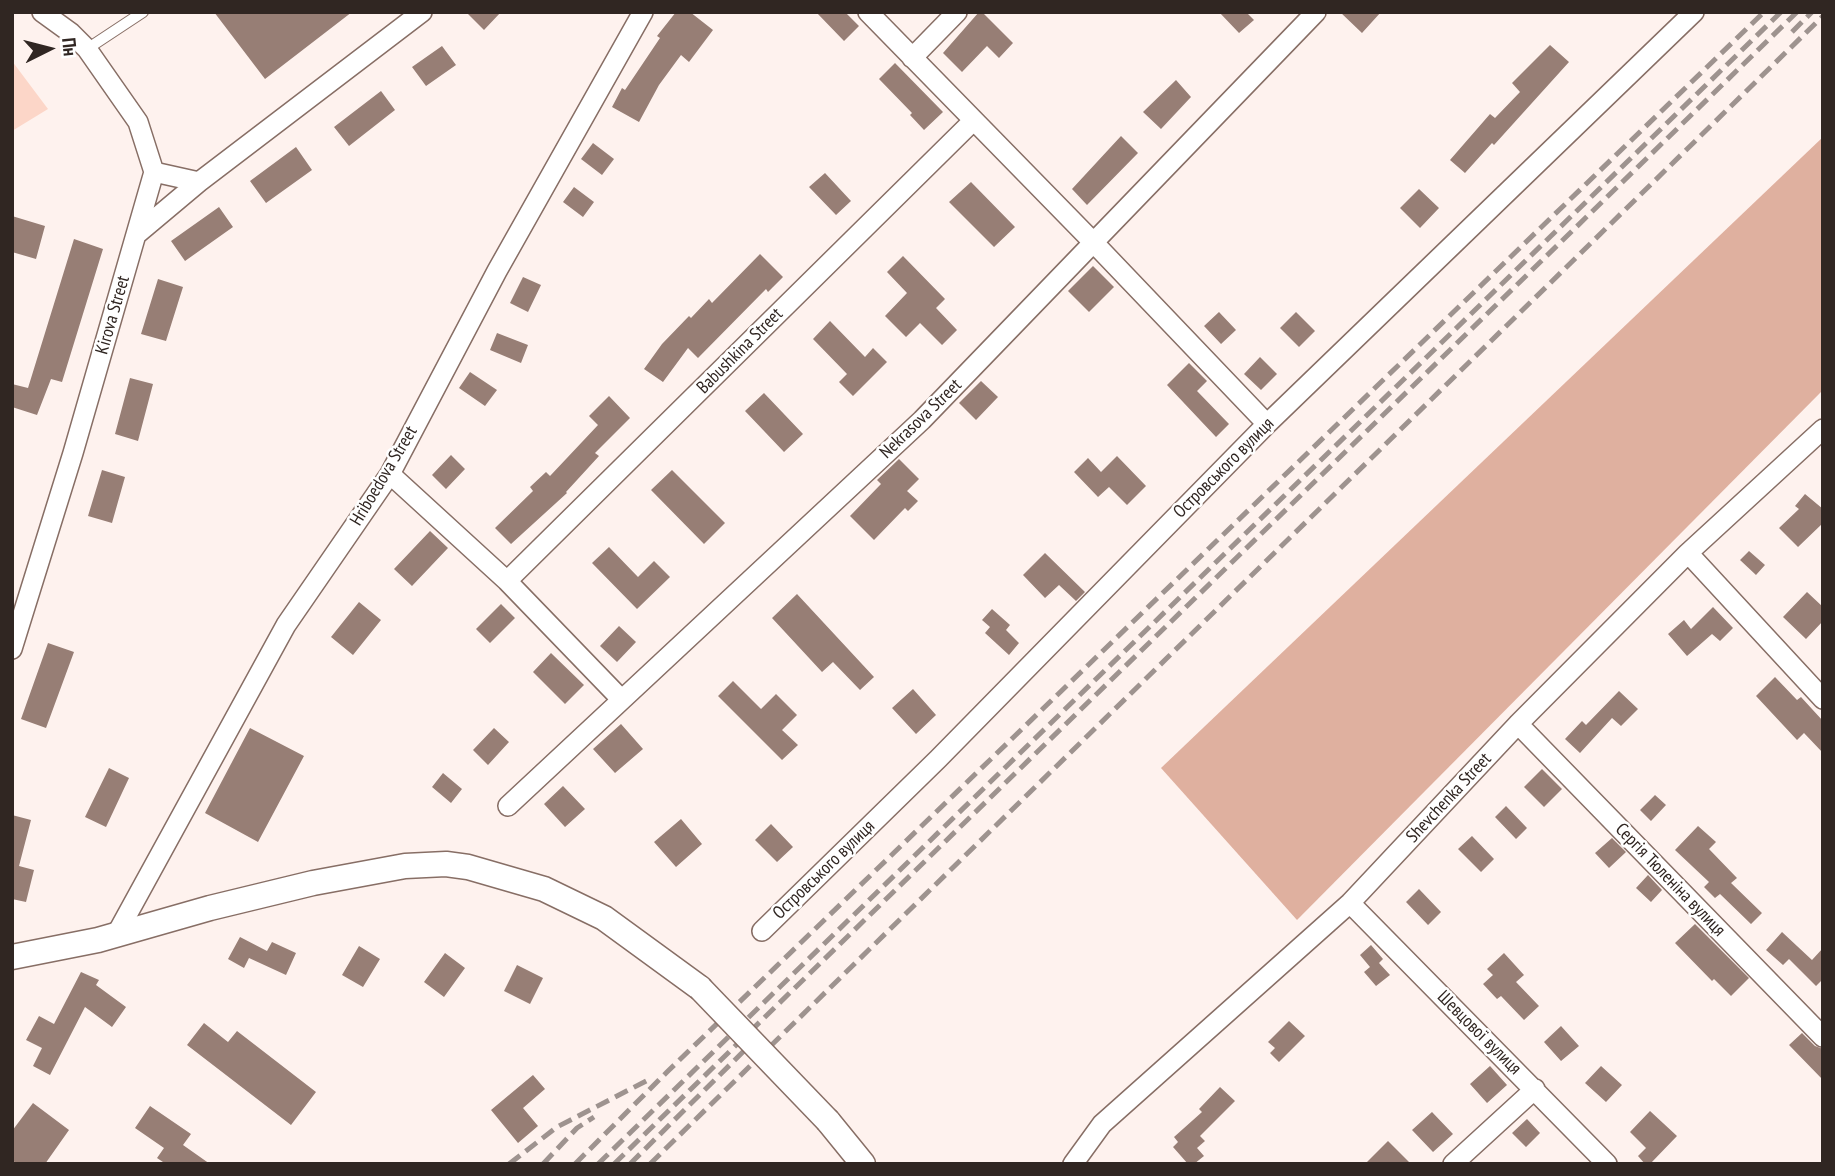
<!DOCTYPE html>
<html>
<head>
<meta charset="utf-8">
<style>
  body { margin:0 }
  #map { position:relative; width:1835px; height:1176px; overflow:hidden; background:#fef2ee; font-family:"PT Sans Narrow",sans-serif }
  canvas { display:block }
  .frame { position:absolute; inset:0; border:14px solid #302622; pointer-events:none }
  .north { position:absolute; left:14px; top:14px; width:70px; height:70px; -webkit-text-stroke:5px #fff; paint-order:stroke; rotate:84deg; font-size:19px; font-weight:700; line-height:28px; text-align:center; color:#302622 }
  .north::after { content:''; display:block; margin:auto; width:24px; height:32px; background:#302622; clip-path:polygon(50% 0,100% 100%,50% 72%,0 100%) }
</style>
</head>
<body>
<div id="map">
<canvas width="1835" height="1176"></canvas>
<div class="frame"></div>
<div class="north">Пн</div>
</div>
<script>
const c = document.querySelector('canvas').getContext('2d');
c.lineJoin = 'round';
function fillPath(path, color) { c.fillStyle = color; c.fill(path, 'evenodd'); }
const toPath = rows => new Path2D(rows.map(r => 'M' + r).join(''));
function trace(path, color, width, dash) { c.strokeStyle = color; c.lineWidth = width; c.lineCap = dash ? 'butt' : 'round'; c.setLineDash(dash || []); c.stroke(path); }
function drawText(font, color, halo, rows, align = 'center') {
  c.font = font + ' "PT Sans Narrow",sans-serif'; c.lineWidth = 5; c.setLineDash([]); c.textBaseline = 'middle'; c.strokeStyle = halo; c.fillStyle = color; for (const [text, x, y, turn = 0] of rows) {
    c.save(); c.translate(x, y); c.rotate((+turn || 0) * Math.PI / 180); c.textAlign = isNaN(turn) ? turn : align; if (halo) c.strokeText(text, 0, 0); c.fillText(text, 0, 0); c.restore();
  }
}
fillPath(toPath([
  [12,61,48,109,12,131]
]), '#fcd6c8');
fillPath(toPath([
  [1823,137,1823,390,1297,920,1161,768]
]), '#dfb09f');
fillPath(toPath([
  [214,12,352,12,265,79],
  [466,12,501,12,484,30],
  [676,12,690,12,713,30,689,62,681,55,659,85,639,122,612,107,622,88,625,90,660,38,657,36],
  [816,12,845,12,859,26,844,41],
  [979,12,982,12,1013,43,999,58,987,46,962,72,943,53],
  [1219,12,1246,12,1254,20,1239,33],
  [1340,12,1381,12,1362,33],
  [1550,45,1569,62,1494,145,1492,143,1465,173,1450,160,1490,114,1495,118,1520,92,1512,83],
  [442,46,456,65,426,86,412,67],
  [895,63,943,112,924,130,910,115,912,113,879,79],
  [1176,80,1191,97,1161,129,1143,112],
  [381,91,395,110,349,146,334,127],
  [1121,136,1138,153,1087,205,1072,189],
  [593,143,614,159,602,175,581,159],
  [296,147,312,170,266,203,250,181],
  [825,173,851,201,836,215,809,187],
  [971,182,1015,227,994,247,949,202],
  [574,187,594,202,583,217,563,202],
  [1419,189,1439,208,1420,228,1400,208],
  [219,207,233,227,185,261,171,241],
  [12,216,45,226,36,259,12,252],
  [74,239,103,249,62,382,51,379,37,415,12,407,12,384,28,388],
  [760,254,783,277,768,292,766,289,698,358,688,348,663,382,644,369,662,344,689,316,691,318,709,299,712,303],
  [903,256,945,299,936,308,957,330,942,345,920,323,906,337,885,316,907,293,887,272],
  [1093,266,1114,287,1089,312,1068,291],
  [523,277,541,285,528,312,510,303],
  [158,279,183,287,166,341,141,334],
  [1219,312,1236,330,1221,344,1204,326],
  [1296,312,1315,331,1299,347,1280,328],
  [830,321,865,357,873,348,887,362,853,396,839,382,847,374,813,339],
  [497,333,528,345,521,363,490,350],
  [1260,357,1277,374,1261,390,1244,374],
  [1189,363,1207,381,1197,391,1229,424,1216,437,1167,385],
  [470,372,497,390,485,406,459,388],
  [130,378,153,384,138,441,115,434],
  [981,381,998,397,976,420,959,403],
  [764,393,803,434,784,452,745,411],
  [609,396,630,418,595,453,599,456,566,492,567,493,511,544,495,528,533,491,530,487,546,472,550,476,598,425,589,416],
  [451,455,465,469,446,489,432,475],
  [1117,456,1146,486,1127,505,1109,487,1098,497,1074,472,1088,458,1101,472],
  [899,459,919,479,907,491,918,501,908,511,905,508,874,540,850,516,881,484,877,480],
  [102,470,125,477,112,523,88,516],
  [672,470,725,523,704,544,651,490],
  [1805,494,1823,509,1823,523,1798,547,1779,528,1799,509,1795,506],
  [430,531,448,548,412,586,394,569],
  [609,547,638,577,654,561,670,577,637,609,592,563],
  [1749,551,1765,565,1756,575,1740,560],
  [1045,553,1085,592,1076,601,1059,585,1045,598,1023,575],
  [1807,592,1823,607,1823,621,1806,639,1783,617],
  [797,594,874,677,860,690,833,662,822,672,772,618],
  [359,602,381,620,353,655,331,637],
  [501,604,515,618,490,643,476,629],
  [1713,607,1733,628,1720,641,1712,634,1687,656,1668,634,1684,620,1691,629],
  [992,609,1010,625,1006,630,1019,643,1009,655,985,633,990,627,982,620],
  [619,626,636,642,617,662,600,646],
  [48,643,74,652,46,728,21,719],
  [551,653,584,685,565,704,533,672],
  [1775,677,1797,700,1801,697,1823,721,1823,753,1804,733,1797,740,1756,696],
  [733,681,761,709,776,694,797,715,782,730,798,745,782,760,718,696],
  [913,689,936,715,916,734,892,708],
  [1619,691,1638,709,1621,726,1612,718,1580,753,1565,739,1582,721,1586,725],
  [621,724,643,749,615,773,593,749],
  [250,728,304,756,258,842,205,813],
  [494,728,509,742,488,765,473,750],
  [109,768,129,778,106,827,85,817],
  [1542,769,1562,789,1544,807,1524,787],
  [443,773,462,789,451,803,432,787],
  [563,786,585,809,565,827,544,804],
  [1655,795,1666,805,1651,821,1640,810],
  [1506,806,1527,828,1516,839,1495,817],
  [12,815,31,820,19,866,34,870,26,902,12,899],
  [681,819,702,844,676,867,654,842],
  [771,824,793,847,777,862,755,840],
  [1698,826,1716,842,1709,849,1737,878,1731,883,1762,913,1751,924,1720,894,1715,898,1704,887,1709,882,1675,850],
  [1472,836,1494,859,1481,872,1458,849],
  [1612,838,1626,852,1609,868,1595,853],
  [1648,875,1662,890,1651,902,1636,888],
  [1419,889,1441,912,1428,925,1406,902],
  [1695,924,1749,978,1731,996,1714,979,1712,981,1675,943],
  [1782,932,1812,960,1823,948,1823,979,1816,986,1789,959,1783,965,1766,950],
  [240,937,267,951,272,942,296,953,286,975,249,958,244,968,228,959],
  [1371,945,1383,959,1379,963,1390,975,1376,986,1364,972,1370,967,1360,955],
  [359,946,380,959,363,987,342,975],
  [445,953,465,968,444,997,424,982],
  [1504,953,1524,975,1516,982,1539,1006,1524,1020,1501,996,1497,999,1483,984,1493,975,1487,969],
  [517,965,543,978,530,1004,504,991],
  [81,972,99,980,96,985,126,1007,112,1027,85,1007,50,1075,33,1066,42,1048,26,1040,39,1016,54,1024],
  [1289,1021,1305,1036,1279,1062,1270,1053,1275,1048,1268,1042],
  [204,1023,228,1042,237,1031,316,1092,291,1125,187,1045],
  [1561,1026,1579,1046,1561,1061,1544,1042],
  [1802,1033,1815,1046,1823,1049,1823,1080,1789,1045],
  [1490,1066,1507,1085,1487,1103,1470,1084],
  [1601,1066,1622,1085,1606,1102,1585,1083],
  [533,1075,545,1089,523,1108,538,1126,518,1143,491,1110],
  [1220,1087,1235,1101,1200,1136,1205,1141,1197,1148,1204,1156,1194,1164,1188,1164,1173,1147,1178,1142,1174,1137,1202,1112,1199,1109],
  [33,1103,69,1130,45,1164,17,1164,12,1160,12,1131],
  [150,1106,191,1134,183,1145,210,1164,166,1164,157,1158,164,1148,135,1128],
  [1650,1111,1677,1136,1650,1164,1645,1164,1638,1156,1646,1148,1630,1132],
  [1432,1112,1453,1134,1433,1152,1412,1130],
  [1527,1119,1540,1133,1526,1147,1512,1133],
  [1388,1141,1411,1164,1365,1164]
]), '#977e75');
const service = toPath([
  [87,49,143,12]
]);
const minor = toPath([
  [868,12,1094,243,1267,424],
  [912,58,957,12],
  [154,172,199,182,422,12],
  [137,234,199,182],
  [390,474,507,581,621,699],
  [1688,553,1823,699],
  [507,581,973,121],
  [12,649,73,453,154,172,138,122,87,49,71,33,42,12],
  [1518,724,1823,1037],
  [508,806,922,420,1316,12],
  [1350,903,1607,1164],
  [762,931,938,759,1267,424,1694,12],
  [116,935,286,625,390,474,497,271,643,12],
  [1073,1164,1102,1124,1350,903,1518,724,1688,553,1823,429],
  [1453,1164,1535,1089]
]);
const tertiary = toPath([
  [12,957,98,940,210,908,313,883,405,866,446,864,468,867,544,889,604,918,700,988],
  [828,1121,863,1164]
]);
trace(service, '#876e65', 12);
trace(minor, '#876e65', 22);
trace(tertiary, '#876e65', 27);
trace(service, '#fff', 10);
trace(minor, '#fff', 19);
trace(tertiary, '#fff', 24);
trace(toPath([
  [1792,32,1812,12],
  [509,1164,557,1127,648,1080],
  [543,1164,577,1128,594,1117],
  [575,1164,667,1072,1764,12],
  [598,1164,1781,12],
  [614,1164,1797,12],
  [630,1164,763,1032],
  [650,1164,1823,16]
]), '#9e938f', 5, [14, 7]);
const tertiaryBridge = toPath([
  [700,988,828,1121]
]);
trace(tertiaryBridge, '#876e65', 27, []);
trace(tertiaryBridge, '#fff', 24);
drawText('18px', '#302622', '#fff', [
  ["Kirova Street",113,315,-74],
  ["Babushkina Street",740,351,-45],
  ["Nekrasova Street",921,419,-44],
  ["Островського вулиця",1224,468,-45],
  ["Hriboedova Street",384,476,-59],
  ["Shevchenka Street",1449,798,-47],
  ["Островського вулиця",824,870,-44],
  ["Сергія Тюленіна вулиця",1670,880,46],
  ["Шевцової вулиця",1479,1033,45]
]);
</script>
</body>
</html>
